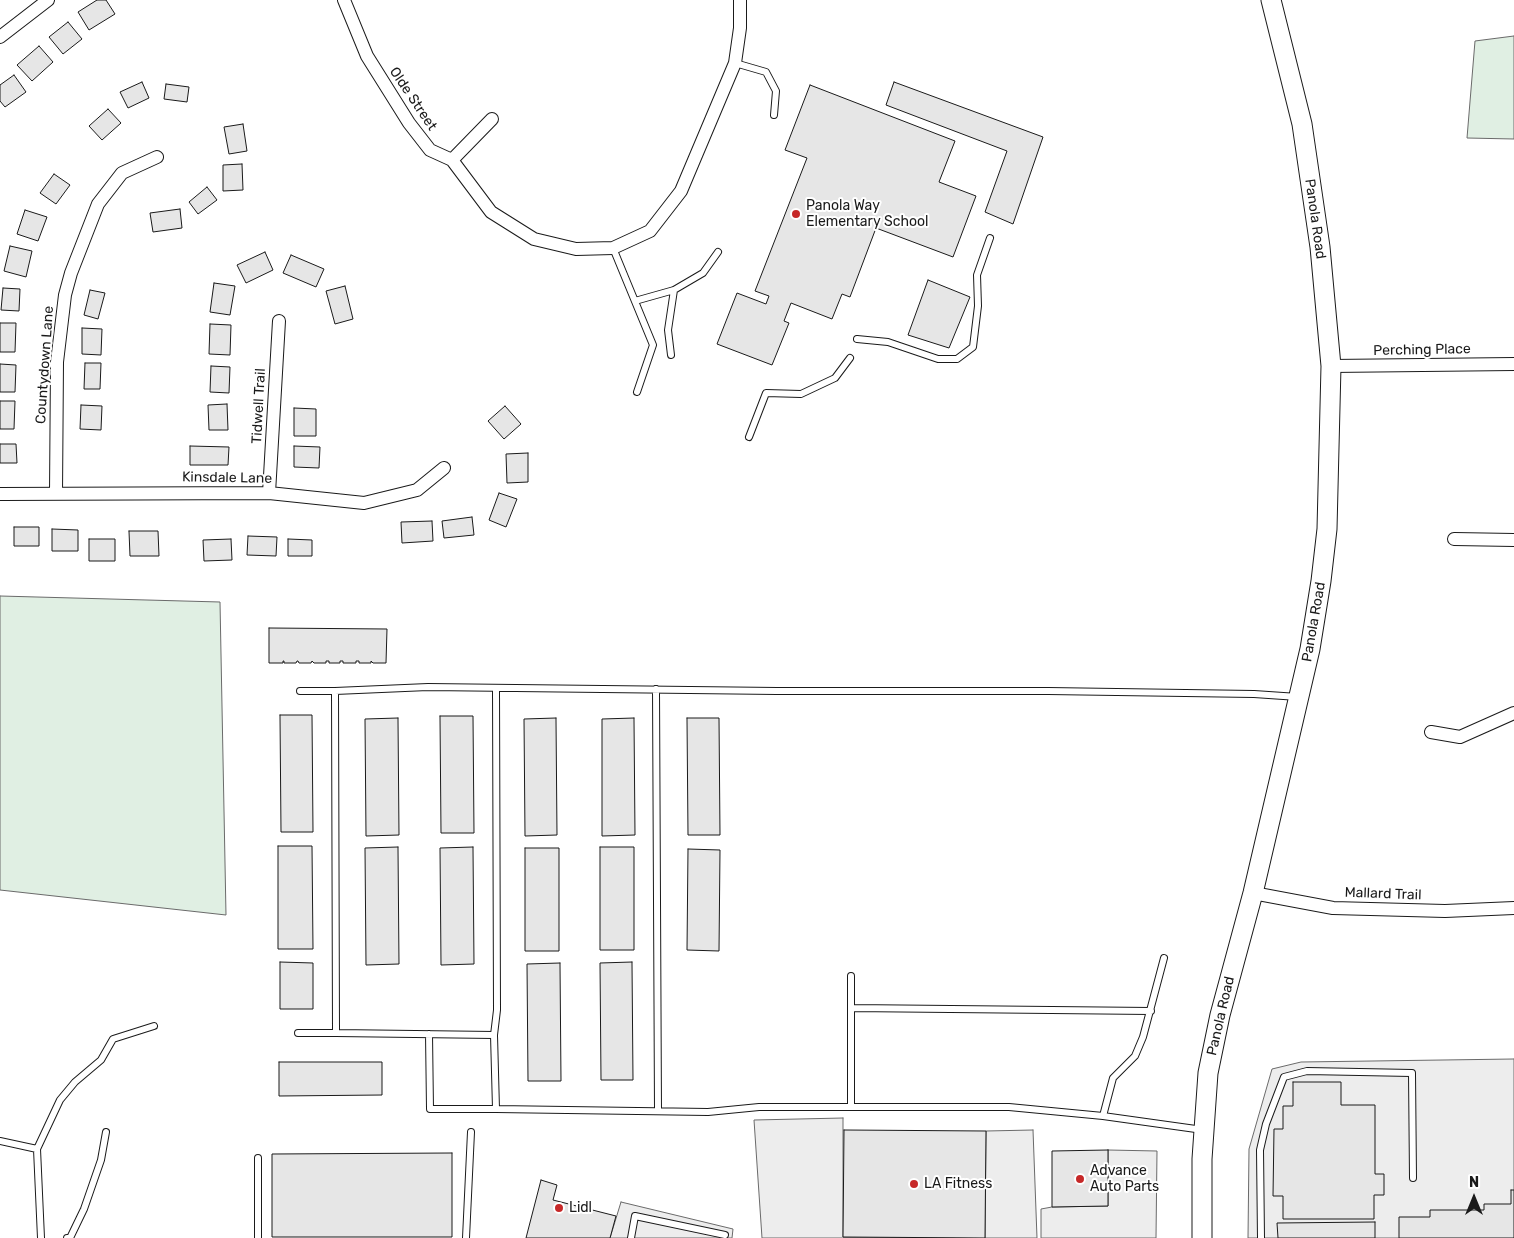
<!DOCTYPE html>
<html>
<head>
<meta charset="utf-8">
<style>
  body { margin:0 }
  #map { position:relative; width:1514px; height:1238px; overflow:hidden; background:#fff; font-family:Rubik,sans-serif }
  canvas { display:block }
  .north { position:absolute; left:1449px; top:1173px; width:50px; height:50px; -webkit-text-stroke:4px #fff; paint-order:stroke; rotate:0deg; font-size:14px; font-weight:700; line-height:20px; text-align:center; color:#1a1a1a }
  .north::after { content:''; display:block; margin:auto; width:18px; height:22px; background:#1a1a1a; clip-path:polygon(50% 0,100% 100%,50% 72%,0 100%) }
</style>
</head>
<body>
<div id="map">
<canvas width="1514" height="1238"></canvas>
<div class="north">N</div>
</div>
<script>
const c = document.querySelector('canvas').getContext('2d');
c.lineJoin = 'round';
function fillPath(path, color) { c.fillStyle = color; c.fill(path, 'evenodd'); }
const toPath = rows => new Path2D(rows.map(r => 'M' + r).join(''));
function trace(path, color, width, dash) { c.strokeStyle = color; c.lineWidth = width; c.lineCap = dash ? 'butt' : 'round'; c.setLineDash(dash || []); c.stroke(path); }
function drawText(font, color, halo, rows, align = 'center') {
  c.font = font + ' Rubik,sans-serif'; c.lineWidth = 4; c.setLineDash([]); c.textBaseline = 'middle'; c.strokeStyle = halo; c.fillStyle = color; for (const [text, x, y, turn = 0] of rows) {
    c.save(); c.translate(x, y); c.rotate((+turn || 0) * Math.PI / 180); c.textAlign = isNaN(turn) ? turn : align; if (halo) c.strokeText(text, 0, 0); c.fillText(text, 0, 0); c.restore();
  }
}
const green = toPath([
  [1514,36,1514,139,1467,138,1475,41,1514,36],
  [0,596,220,602,226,915,0,890,0,596]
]);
fillPath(green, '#e0efe3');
trace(green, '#6a6a6a', 1);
const parking = toPath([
  [1514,1059,1514,1238,1248,1238,1249,1149,1272,1069,1301,1062,1514,1059],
  [843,1118,843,1237,983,1238,762,1238,754,1120,843,1118],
  [1033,1130,1037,1238,985,1238,986,1131,1033,1130],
  [1108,1150,1157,1151,1156,1238,1041,1238,1041,1209,1052,1207,1108,1206,1108,1150],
  [621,1202,733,1229,732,1238,610,1238,621,1202]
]);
fillPath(parking, '#ededed');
trace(parking, '#6a6a6a', 1);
const building = toPath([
  [97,0,106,0,115,14,89,30,78,12,97,0],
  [68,22,82,39,63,54,49,37,68,22],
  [39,46,53,62,32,81,17,65,39,46],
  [14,75,26,92,5,107,0,101,0,85,14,75],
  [142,82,149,98,128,108,120,92,142,82],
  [894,82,1043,137,1013,224,985,212,1007,151,886,105,894,82],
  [166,84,189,87,187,102,164,99,166,84],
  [810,85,955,141,939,182,976,196,953,257,876,228,850,297,842,294,832,319,791,303,784,321,789,323,772,365,717,344,737,293,766,304,769,296,755,291,807,158,785,150,810,85],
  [108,109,121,123,102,140,89,126,108,109],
  [243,124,247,151,229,154,224,127,243,124],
  [242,164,243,190,223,191,223,165,242,164],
  [54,174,70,185,56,204,40,193,54,174],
  [207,187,217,200,198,214,189,202,207,187],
  [180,209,182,228,153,232,150,213,180,209],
  [25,210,47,217,38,241,17,234,25,210],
  [10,246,32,251,26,277,4,271,10,246],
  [265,252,273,270,246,283,237,265,265,252],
  [291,255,324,269,316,287,283,273,291,255],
  [928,280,970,297,949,348,908,335,928,280],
  [214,283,235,286,230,315,210,312,214,283],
  [345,286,353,319,335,324,326,291,345,286],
  [3,288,20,289,19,311,1,310,3,288],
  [90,290,105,293,98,319,84,315,90,290],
  [0,323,16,323,15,352,0,352,0,323],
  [210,324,231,325,230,355,209,354,210,324],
  [82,328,102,329,101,355,82,354,82,328],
  [85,363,101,363,100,389,84,389,85,363],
  [0,364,16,365,15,392,0,392,0,364],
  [211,366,230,367,229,393,210,392,211,366],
  [0,401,15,401,14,429,0,429,0,401],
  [227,404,228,430,209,430,208,405,227,404],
  [81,405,102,406,101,430,80,429,81,405],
  [505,406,521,424,504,439,488,421,505,406],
  [294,408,316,409,316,436,294,436,294,408],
  [0,444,16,444,17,463,0,463,0,444],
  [190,446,229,447,228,465,190,465,190,446],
  [294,446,320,447,319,468,294,467,294,446],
  [528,453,528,482,507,483,506,454,528,453],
  [499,493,517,499,506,527,489,520,499,493],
  [472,517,474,535,444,538,442,521,472,517],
  [432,521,433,541,402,543,401,522,432,521],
  [14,527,39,527,39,546,14,546,14,527],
  [52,529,78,530,78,551,52,551,52,529],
  [129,531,158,531,159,556,130,556,129,531],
  [248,536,277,537,276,556,247,555,248,536],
  [89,539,115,539,115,561,89,561,89,539],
  [231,539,232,560,204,561,203,540,231,539],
  [288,539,312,540,312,556,288,556,288,539],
  [269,628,387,629,386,663,373,663,371,661,371,663,359,663,359,661,356,661,356,663,343,663,343,661,340,661,340,663,329,663,329,661,326,661,326,663,314,663,312,661,311,663,299,663,298,661,297,661,296,663,284,663,284,661,283,661,283,663,269,663,269,628],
  [280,715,312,715,313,832,281,832,280,715],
  [440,716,473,716,474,833,441,833,440,716],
  [398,718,399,835,366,836,365,719,398,718],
  [556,718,557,835,525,836,524,719,556,718],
  [634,718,635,835,602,836,602,719,634,718],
  [687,718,719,718,720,835,688,835,687,718],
  [278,846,312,846,313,949,278,949,278,846],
  [398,847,399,964,366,965,365,848,398,847],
  [473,847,474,964,441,965,440,848,473,847],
  [600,847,634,847,634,950,600,950,600,847],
  [525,848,559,848,559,951,525,951,525,848],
  [688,849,720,850,719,951,687,950,688,849],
  [280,962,313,963,313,1009,280,1009,280,962],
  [632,962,633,1080,601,1080,600,963,632,962],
  [560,963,561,1081,528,1081,527,964,560,963],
  [279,1062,382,1062,382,1095,279,1096,279,1062],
  [1293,1082,1341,1082,1341,1105,1375,1105,1375,1174,1384,1174,1384,1195,1374,1195,1374,1219,1283,1219,1283,1196,1273,1196,1274,1129,1283,1129,1283,1106,1293,1106,1293,1082],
  [844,1130,986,1131,985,1238,843,1237,844,1130],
  [1108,1150,1108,1206,1052,1207,1052,1151,1108,1150],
  [452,1153,452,1237,272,1237,272,1154,452,1153],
  [541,1180,557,1185,553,1200,616,1216,610,1238,526,1238,541,1180],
  [1511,1190,1514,1190,1514,1238,1399,1238,1399,1217,1430,1217,1430,1210,1484,1210,1484,1204,1511,1204,1511,1190],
  [1375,1222,1375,1238,1278,1238,1277,1223,1375,1222]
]);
fillPath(building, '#e6e6e6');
trace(building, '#1a1a1a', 1);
const lane = toPath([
  [735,63,766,72,776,91,774,115],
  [613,248,653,345,637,392],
  [635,301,674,290,703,273,718,252],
  [857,339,888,342,938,359,957,359,973,347,978,306,977,275,990,238],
  [671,355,668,330,674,290],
  [749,437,766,393,801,394,835,378,850,358],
  [656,689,658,1111],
  [300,691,335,691],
  [851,976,851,1008],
  [298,1033,336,1033],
  [429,1034,430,1109,496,1109],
  [494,1035,497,1010,496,688],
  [851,1107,851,1008,1151,1011],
  [1103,1116,1113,1078,1135,1056,1143,1037,1164,958],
  [1203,1130,1103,1116,1009,1107,759,1107,708,1112,496,1109,494,1035,336,1033,335,691,428,687,777,691,1048,691,1254,694,1298,697],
  [0,1141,37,1149],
  [258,1158,258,1238],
  [41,1238,37,1149,60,1100,75,1082,101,1060,113,1039,154,1026],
  [67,1238,70,1238,84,1209,101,1160,106,1132],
  [466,1238,471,1132],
  [631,1238,635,1216,725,1235],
  [1261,1238,1260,1150,1266,1124,1284,1077,1307,1071,1412,1073,1413,1178]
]);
const street = toPath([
  [344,0,367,56,409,123,430,150,452,160,491,212,534,239,576,249,613,248,650,231,681,191,735,63,740,28,740,0],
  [0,37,48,0],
  [452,160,492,119],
  [1331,366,1514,364],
  [56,493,57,362,65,295,71,273,98,204,122,173,157,157],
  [269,493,279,321],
  [0,494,269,493,364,503,417,490,444,468],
  [1454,539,1514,540],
  [1431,732,1460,737,1514,713],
  [1253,893,1333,908,1445,911,1514,908]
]);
const secondary = toPath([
  [1202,1238,1202,1159,1208,1073,1220,1015,1253,893,1310,649,1321,581,1327,529,1331,366,1320,247,1302,124,1271,0]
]);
trace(lane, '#1a1a1a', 8);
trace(street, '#1a1a1a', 14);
trace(secondary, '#1a1a1a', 21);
trace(lane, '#fff', 6);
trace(street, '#fff', 12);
trace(secondary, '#fff', 19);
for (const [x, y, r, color] of [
  [796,214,5,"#c62828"],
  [1080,1179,5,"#c62828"],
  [914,1184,5,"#c62828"],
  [559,1208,5,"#c62828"]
]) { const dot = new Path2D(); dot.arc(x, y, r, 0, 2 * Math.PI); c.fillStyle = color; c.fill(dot); trace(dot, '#fff', 2); }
drawText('14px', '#1a1a1a', '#fff', [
  ["Olde Street",413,99,56],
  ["Panola Road",1315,219,82],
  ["Perching Place",1422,350,-1],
  ["Countydown Lane",45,365,-86],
  ["Tidwell Trail",259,406,-87],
  ["Kinsdale Lane",227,478,1],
  ["Panola Road",1314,622,-80],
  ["Mallard Trail",1383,894,2],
  ["Panola Road",1221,1016,-77]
]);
drawText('14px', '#1a1a1a', '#fff', [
  ["Panola Way",806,206],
  ["Elementary School",806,222],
  ["Advance",1090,1171],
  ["Auto Parts",1090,1187],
  ["LA Fitness",924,1184],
  ["Lidl",569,1208]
], 'left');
</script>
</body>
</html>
